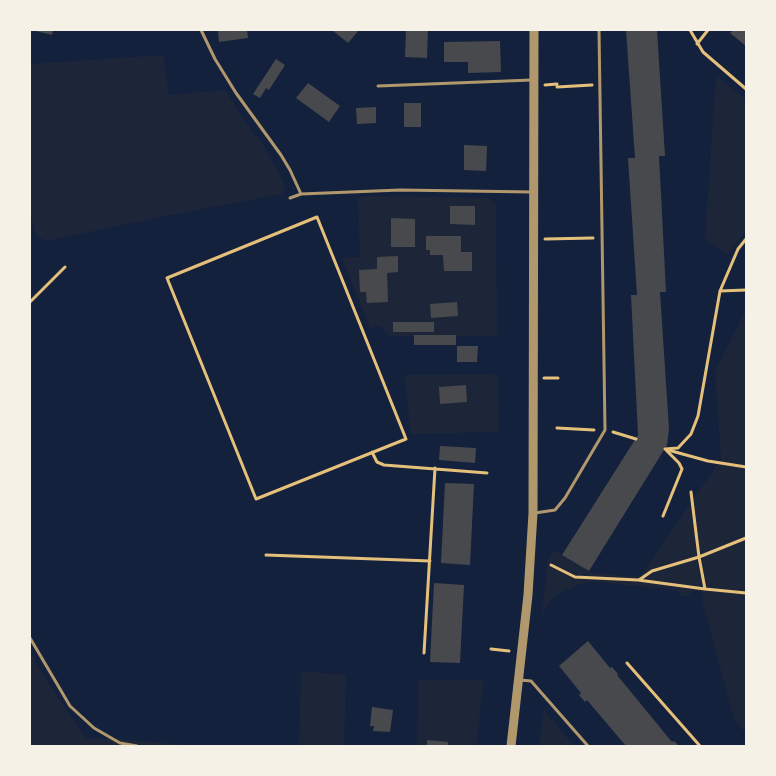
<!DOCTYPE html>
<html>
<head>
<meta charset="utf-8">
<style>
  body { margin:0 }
  #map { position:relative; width:776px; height:776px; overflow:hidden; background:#14213d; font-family:Manrope,sans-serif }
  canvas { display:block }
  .frame { position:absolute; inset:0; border:31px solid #f6f1e7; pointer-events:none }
</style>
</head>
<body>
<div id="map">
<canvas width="776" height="776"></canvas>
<div class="frame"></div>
</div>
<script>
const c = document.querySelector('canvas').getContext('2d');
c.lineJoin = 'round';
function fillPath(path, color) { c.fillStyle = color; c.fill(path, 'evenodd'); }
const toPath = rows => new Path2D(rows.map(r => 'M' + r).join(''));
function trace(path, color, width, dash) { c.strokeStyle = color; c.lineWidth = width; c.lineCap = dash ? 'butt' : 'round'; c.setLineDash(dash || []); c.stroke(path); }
fillPath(toPath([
  [163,55,169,95,225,90,255,136,258,136,285,184,282,194,165,216,47,241,37,237,30,213,30,64],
  [716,76,746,99,746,231,727,255,705,238],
  [376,196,488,198,496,203,497,336,390,336,380,326,370,328,342,258,360,257,358,197],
  [746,310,746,734,734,719,703,604,703,593,692,591,688,596,681,596,677,590,588,581,555,595,542,614,548,559,555,550,592,573,640,577,721,459,715,372],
  [498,374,499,432,411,434,404,375],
  [30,651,46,680,87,739,121,739,194,746,30,746],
  [301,671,346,675,344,746,299,746],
  [418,680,484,680,476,746,417,746],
  [544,710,574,746,539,746]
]), '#1d2539');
fillPath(toPath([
  [31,30,53,30,52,35],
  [218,30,247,30,248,38,219,42],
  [332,30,359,30,348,43],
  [406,30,428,30,427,58,405,57],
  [626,30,657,30,665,156,659,156,666,292,660,292,669,429,667,445,589,571,562,555,638,435,631,295,637,295,628,158,635,158],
  [733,30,746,30,746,46,730,33],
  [500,41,501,72,468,73,468,62,444,62,444,42],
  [276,59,285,65,269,90,266,88,260,98,253,94],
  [308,83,340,106,329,122,296,98],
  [404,103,421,103,421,127,404,127],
  [376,107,376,123,357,124,356,108],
  [464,145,487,146,486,171,464,170],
  [450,206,475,206,475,225,450,224],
  [391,218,415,219,415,247,391,247],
  [426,236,461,236,461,252,472,252,472,271,444,271,443,255,430,255,430,250,426,250],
  [398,256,398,272,387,273,388,302,367,303,366,292,360,292,359,270,377,269,377,257],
  [457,302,458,316,431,318,430,304],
  [393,322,434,322,434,332,393,332],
  [414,335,456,335,456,345,414,345],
  [457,346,478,346,477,362,457,362],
  [466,385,467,402,440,404,439,387],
  [440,446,476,448,475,463,439,460],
  [445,483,474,484,470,565,441,563],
  [434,583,464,585,460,663,430,662],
  [588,641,610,668,612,667,618,674,617,675,672,742,674,741,679,746,626,746,587,700,585,702,579,695,581,693,559,666],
  [372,707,393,710,390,732,373,731,374,726,370,726],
  [427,740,448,742,448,746,427,746]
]), '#48494c');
trace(toPath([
  [690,30,703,52,746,89],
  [697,44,708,30],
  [545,85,557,84],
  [557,87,592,85],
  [317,217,406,439,256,499,167,278,317,217],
  [545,239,593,238],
  [720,291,746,290],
  [30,302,65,267],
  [544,378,558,378],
  [557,428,594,430],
  [613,432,636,439],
  [665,449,678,448,691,434,698,416,720,291,738,249,746,239],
  [668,450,708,461,746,467],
  [372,452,377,462,384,465,487,473],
  [691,492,699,557,705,589],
  [663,516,682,469,679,463,666,450],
  [266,555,430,561],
  [551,565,575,577,638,580,705,589,746,593],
  [639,580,652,571,699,557,746,538],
  [491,649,509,651],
  [424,653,435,468],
  [627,663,700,746]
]), '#e5c07b', 3);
trace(toPath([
  [201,30,215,59,236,93,281,155,290,170,301,194],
  [378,86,532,80],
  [290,198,301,194,400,190,532,192],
  [535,513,555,510,565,498,605,430,599,30],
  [30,638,70,706,94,728,120,743,137,746],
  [520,680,531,681,588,746]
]), '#b1986c', 3);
trace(toPath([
  [511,746,528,595,533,513,534,30]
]), '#b1986c', 9);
</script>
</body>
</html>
